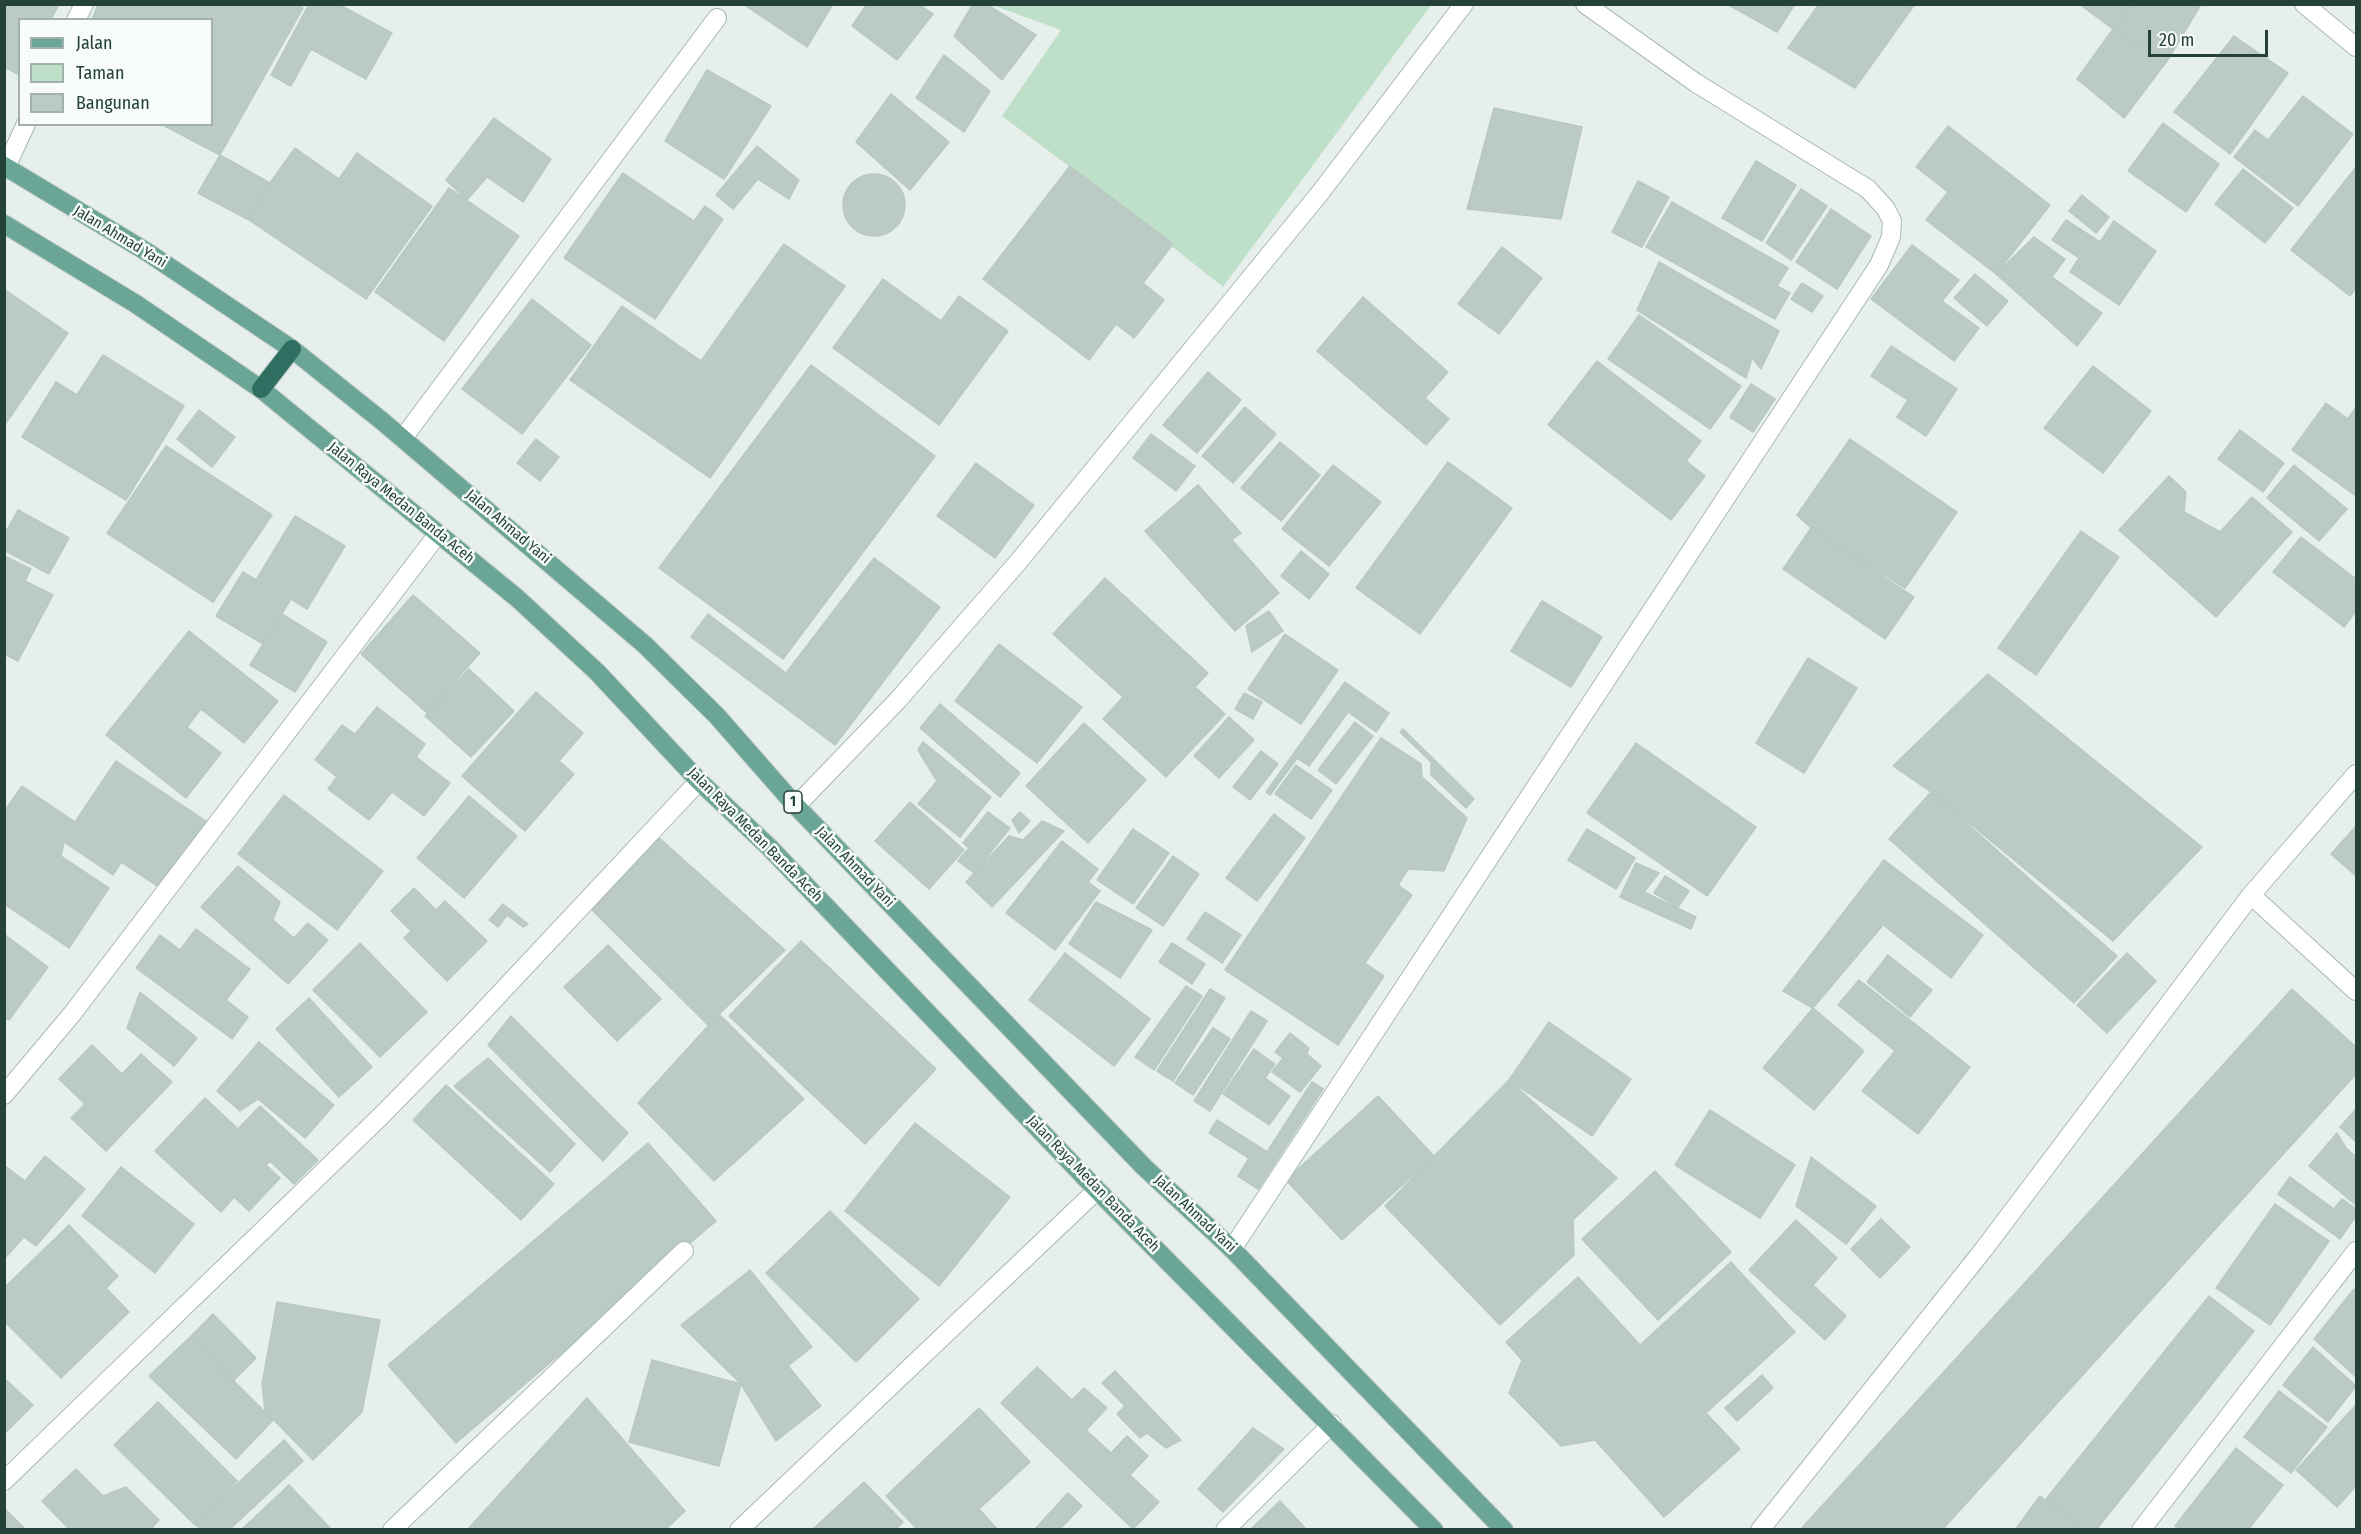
<!DOCTYPE html>
<html>
<head>
<meta charset="utf-8">
<style>
  body { margin:0 }
  #map { position:relative; width:2361px; height:1534px; overflow:hidden; background:#e6efeb; font-family:"Fira Sans Condensed",sans-serif }
  canvas { display:block }
  .frame { position:absolute; inset:0; border:6px solid #24423a; pointer-events:none }
  .legend { position:absolute; left:18px; top:18px; width:195px; height:108px; box-sizing:border-box; background:#f7fbf9; border:2px solid #a3b1ad; margin:0; padding:8px 10px; list-style:none; font-size:18px; color:#24423a }
  .legend li { display:flex; align-items:center; gap:12px; height:30px }
  .legend b { width:30px; border:2px solid #a3b1ad }
  .scale { position:absolute; left:2148px; top:30px; width:120px; height:27px; box-sizing:border-box; border:3px solid #24423a; border-top:0; padding-left:8px; font-size:18px; line-height:21px; white-space:nowrap; color:#24423a; -webkit-text-stroke:4px #f7fbf9; paint-order:stroke }
</style>
</head>
<body>
<div id="map">
<canvas width="2361" height="1534"></canvas>
<div class="frame"></div>
<ul class="legend">
<li><b style="height:8px;background:#6aa596"></b>Jalan</li>
<li><b style="height:16px;background:#bfe0c8"></b>Taman</li>
<li><b style="height:16px;background:#bbcac4"></b>Bangunan</li>
</ul>
<div class="scale">20 m</div>
</div>
<script>
const c = document.querySelector('canvas').getContext('2d');
c.lineJoin = 'round';
function fillPath(path, color) { c.fillStyle = color; c.fill(path, 'evenodd'); }
const toPath = rows => new Path2D(rows.map(r => 'M' + r).join(''));
function trace(path, color, width, dash) { c.strokeStyle = color; c.lineWidth = width; c.lineCap = dash ? 'butt' : 'round'; c.setLineDash(dash || []); c.stroke(path); }
function drawText(font, color, halo, rows, align = 'center') {
  c.font = font + ' "Fira Sans Condensed",sans-serif'; c.lineWidth = 5; c.setLineDash([]); c.textBaseline = 'middle'; c.strokeStyle = halo; c.fillStyle = color; for (const [text, x, y, turn = 0] of rows) {
    c.save(); c.translate(x, y); c.rotate((+turn || 0) * Math.PI / 180); c.textAlign = isNaN(turn) ? turn : align; if (halo) c.strokeText(text, 0, 0); c.fillText(text, 0, 0); c.restore();
  }
}
fillPath(toPath([
  [992,5,1431,5,1223,287,1119,204,1002,116,1061,30]
]), '#bfe0c8');
const building = toPath([
  [4,4,59,4,51,20,20,20,20,75,4,67,4,4],
  [98,4,296,4,303,8,220,155,161,124,212,124,212,20,92,20,98,4],
  [309,4,338,4,392,33,366,79,311,49,291,86,271,75,309,4],
  [743,4,833,4,807,47,743,4],
  [867,4,919,4,933,14,897,60,852,26,867,4],
  [973,4,986,4,1036,35,1002,80,954,36,973,4],
  [1727,4,1795,4,1777,32,1727,4],
  [1819,4,1915,4,1855,88,1788,48,1819,4],
  [2079,4,2133,4,2113,29,2079,4],
  [2133,4,2198,4,2200,6,2167,61,2113,29,2133,4],
  [2113,29,2167,61,2124,118,2077,79,2113,29],
  [2234,36,2288,73,2230,154,2174,112,2234,36],
  [944,55,990,91,964,132,916,98,944,55],
  [707,70,771,106,724,179,665,141,707,70],
  [891,94,949,142,910,190,856,142,891,94],
  [2303,96,2353,134,2298,206,2234,157,2255,130,2268,140,2303,96],
  [1494,108,1582,127,1561,219,1467,209,1494,108],
  [494,118,551,159,523,202,487,177,467,200,446,180,494,118],
  [2163,123,2219,164,2186,212,2128,171,2163,123],
  [1948,126,2050,205,1996,274,1926,220,1948,192,1916,167,1948,126],
  [757,146,799,180,789,199,758,179,733,209,716,195,757,146],
  [295,148,339,179,357,153,432,206,366,299,249,220,270,183,295,148],
  [220,155,270,183,249,220,198,193,220,155],
  [1756,161,1796,185,1762,241,1722,218,1756,161],
  [1070,166,1173,244,1143,283,1164,300,1134,338,1116,324,1089,360,983,279,1070,166],
  [2356,167,2356,288,2350,296,2291,250,2356,167],
  [2243,169,2293,208,2265,243,2215,204,2243,169],
  [623,173,694,221,705,206,723,219,655,319,564,258,623,173],
  '843 205a31 31 0 1 1 62 0a31 31 0 1 1-62 0Z',
  [1638,181,1669,197,1642,247,1612,232,1638,181],
  [449,188,519,236,444,341,375,292,449,188],
  [1801,189,1827,206,1791,260,1766,243,1801,189],
  [2082,195,2109,217,2096,233,2069,211,2082,195],
  [1672,202,1788,268,1777,286,1790,293,1775,319,1646,247,1672,202],
  [1831,209,1871,236,1837,289,1796,262,1831,209],
  [2066,220,2100,242,2114,221,2156,251,2119,305,2070,272,2079,258,2052,240,2066,220],
  [2034,237,2065,259,2052,277,2102,313,2077,346,1996,274,2034,237],
  [784,244,845,286,710,478,570,380,622,306,701,361,784,244],
  [1912,245,1959,280,1942,301,1979,328,1954,361,1871,299,1912,245],
  [1502,247,1542,278,1499,334,1458,304,1502,247],
  [1659,262,1779,331,1761,369,1752,358,1746,378,1637,310,1659,262],
  [1975,274,2008,301,1987,326,1954,298,1975,274],
  [883,279,941,321,959,296,1008,331,939,425,833,348,883,279],
  [1802,283,1823,296,1812,312,1791,299,1802,283],
  [4,289,68,333,4,426,4,289],
  [1363,297,1448,372,1425,398,1449,419,1426,445,1317,351,1363,297],
  [532,299,591,345,522,434,462,389,532,299],
  [1639,315,1741,386,1710,429,1608,359,1639,315],
  [1891,346,1957,389,1926,436,1897,417,1908,400,1871,376,1891,346],
  [103,355,184,406,126,500,22,437,56,382,77,395,103,355],
  [1597,361,1701,441,1686,461,1705,476,1671,520,1548,425,1597,361],
  [811,365,935,456,783,659,659,568,811,365],
  [2093,366,2151,411,2103,473,2044,428,2093,366],
  [1208,372,1241,400,1197,453,1163,425,1208,372],
  [1751,384,1775,399,1753,432,1730,417,1751,384],
  [2326,403,2348,419,2356,407,2356,496,2292,450,2326,403],
  [1245,407,1276,434,1233,483,1202,456,1245,407],
  [199,410,235,437,212,467,177,439,199,410],
  [2240,430,2284,463,2263,492,2218,459,2240,430],
  [1151,434,1195,466,1176,491,1133,458,1151,434],
  [536,439,559,457,540,481,517,463,536,439],
  [1850,439,1957,512,1905,588,1811,528,1797,515,1850,439],
  [1280,442,1320,475,1281,521,1241,488,1280,442],
  [166,446,272,515,213,602,107,533,166,446],
  [1448,462,1512,508,1420,634,1356,588,1448,462],
  [976,463,1034,505,995,558,937,516,976,463],
  [1333,465,1381,502,1329,566,1282,529,1333,465],
  [2294,465,2347,509,2319,541,2267,498,2294,465],
  [2169,476,2186,492,2184,512,2220,532,2252,497,2292,532,2216,617,2119,530,2169,476],
  [1198,485,1241,533,1232,540,1279,593,1235,631,1145,531,1198,485],
  [18,510,69,538,49,574,4,550,4,535,18,510],
  [295,516,345,546,307,609,291,599,263,644,216,616,243,572,256,580,295,516],
  [1811,528,1914,597,1885,639,1783,569,1811,528],
  [2081,531,2119,557,2036,675,1998,648,2081,531],
  [2301,537,2356,579,2356,611,2344,627,2273,572,2301,537],
  [1301,551,1329,574,1309,599,1281,576,1301,551],
  [4,556,31,569,25,581,53,595,18,661,4,654,4,556],
  [874,558,940,607,835,745,691,637,708,614,786,673,874,558],
  [1105,578,1208,673,1195,687,1225,714,1166,777,1103,719,1123,697,1053,634,1105,578],
  [413,595,480,653,427,713,361,654,413,595],
  [1542,601,1602,637,1571,687,1511,651,1542,601],
  [1269,611,1283,631,1252,652,1246,626,1269,611],
  [282,614,327,642,295,692,250,665,282,614],
  [189,631,278,701,244,743,201,709,187,727,221,753,186,798,106,735,189,631],
  [1285,634,1338,670,1301,724,1248,689,1285,634],
  [999,644,1082,707,1037,763,955,701,999,644],
  [1808,658,1857,688,1804,773,1756,743,1808,658],
  [469,669,514,711,471,757,425,716,469,669],
  [1988,674,2202,847,2113,941,1931,792,1893,766,1988,674],
  [1345,682,1389,713,1376,732,1348,712,1309,766,1297,758,1270,795,1266,792,1345,682],
  [536,692,583,733,559,761,574,774,525,831,462,776,536,692],
  [1244,693,1262,702,1253,719,1235,709,1244,693],
  [940,704,1020,773,1000,797,920,728,940,704],
  [377,707,425,744,416,757,450,783,424,816,392,792,369,820,328,789,337,777,315,760,342,725,355,734,377,707],
  [1229,717,1254,740,1219,778,1194,756,1229,717],
  [1355,722,1373,736,1336,784,1318,770,1355,722],
  [1084,723,1146,780,1088,843,1026,786,1084,723],
  [1403,729,1474,799,1466,808,1431,775,1431,762,1400,732,1403,729],
  [1381,738,1421,764,1422,777,1467,818,1444,871,1408,869,1398,885,1412,895,1365,963,1384,976,1338,1045,1225,970,1381,738],
  [923,742,991,797,960,837,918,804,937,781,918,750,923,742],
  [1636,743,1756,827,1707,896,1587,813,1636,743],
  [1261,751,1278,764,1250,800,1233,787,1261,751],
  [116,761,209,823,163,890,121,862,113,875,64,842,61,856,109,888,69,948,4,904,4,812,22,786,75,822,116,761],
  [1296,765,1332,790,1311,819,1275,794,1296,765],
  [1931,792,2117,956,2074,1003,1889,839,1931,792],
  [284,795,383,871,337,930,238,854,284,795],
  [469,796,517,836,464,898,417,858,469,796],
  [910,802,964,850,929,889,875,841,910,802],
  [988,812,1010,828,974,873,958,861,969,848,963,843,988,812],
  [1020,812,1030,821,1019,833,1012,820,1020,812],
  [1274,814,1305,838,1257,901,1226,878,1274,814],
  [1042,821,1064,831,992,907,966,882,1009,836,1023,840,1042,821],
  [2356,826,2356,876,2331,854,2356,826],
  [1133,829,1169,853,1133,904,1097,880,1133,829],
  [1587,829,1635,858,1616,889,1568,860,1587,829],
  [658,837,785,950,708,1025,589,907,658,837],
  [1062,841,1098,869,1088,882,1100,891,1055,950,1006,913,1062,841],
  [1173,856,1199,874,1163,926,1136,908,1173,856],
  [1884,860,1983,935,1951,978,1883,925,1813,1008,1783,991,1884,860],
  [1636,863,1659,873,1644,892,1696,917,1691,929,1620,897,1636,863],
  [238,866,280,902,273,920,294,938,308,923,328,940,288,984,201,907,238,866],
  [1665,876,1689,891,1678,907,1654,893,1665,876],
  [414,888,436,910,445,901,487,941,447,981,404,938,411,931,391,911,414,888],
  [1096,902,1152,930,1120,978,1069,944,1096,902],
  [503,904,528,924,523,927,507,915,498,927,489,920,503,904],
  [1205,912,1241,935,1222,963,1187,939,1205,912],
  [196,929,250,969,226,1000,248,1017,232,1039,136,968,160,935,180,950,196,929],
  [4,934,48,967,9,1020,4,1017,4,934],
  [801,941,936,1069,865,1144,729,1016,801,941],
  [360,943,427,1012,380,1057,313,990,360,943],
  [1172,943,1205,964,1192,984,1159,962,1172,943],
  [608,945,661,999,617,1041,564,987,608,945],
  [1065,953,1150,1019,1114,1066,1029,1000,1065,953],
  [2127,953,2156,981,2107,1033,2077,1005,2127,953],
  [1888,955,1932,990,1910,1017,1867,982,1888,955],
  [1859,980,1970,1067,1918,1134,1862,1091,1895,1051,1838,1005,1859,980],
  [1186,986,1202,996,1154,1070,1135,1057,1186,986],
  [1210,989,1225,998,1173,1081,1157,1071,1210,989],
  [2292,989,2356,1047,2356,1074,1942,1530,1800,1530,2292,989],
  [140,992,197,1038,174,1066,127,1028,140,992],
  [309,998,372,1067,339,1097,276,1029,309,998],
  [1813,1008,1864,1051,1814,1110,1763,1068,1813,1008],
  [1251,1011,1267,1021,1210,1111,1194,1101,1251,1011],
  [719,1014,804,1099,714,1181,638,1103,719,1014],
  [511,1016,628,1133,603,1161,488,1045,511,1016],
  [1549,1022,1631,1079,1592,1136,1509,1080,1549,1022],
  [1213,1028,1230,1039,1193,1095,1175,1083,1213,1028],
  [1290,1033,1309,1048,1307,1054,1321,1066,1300,1092,1272,1072,1283,1058,1275,1052,1290,1033],
  [259,1042,334,1105,305,1138,258,1099,240,1111,217,1091,259,1042],
  [92,1045,122,1074,141,1054,172,1082,106,1151,71,1118,85,1104,59,1079,92,1045],
  [1254,1049,1275,1064,1265,1078,1290,1096,1269,1125,1223,1094,1254,1049],
  [488,1058,575,1144,550,1172,454,1086,488,1058],
  [1509,1080,1617,1178,1573,1220,1574,1255,1500,1325,1385,1206,1509,1080],
  [1312,1082,1323,1089,1258,1189,1238,1176,1249,1158,1209,1133,1217,1120,1267,1152,1312,1082],
  [446,1085,554,1184,521,1220,413,1120,446,1085],
  [1378,1096,1434,1156,1342,1240,1286,1180,1378,1096],
  [205,1098,238,1129,260,1106,318,1160,294,1184,270,1161,266,1165,280,1178,249,1211,234,1197,221,1212,155,1151,205,1098],
  [2356,1109,2356,1142,2340,1127,2356,1109],
  [1710,1110,1795,1165,1760,1218,1675,1165,1710,1110],
  [915,1123,1010,1197,939,1286,845,1211,915,1123],
  [2337,1133,2346,1148,2356,1157,2356,1205,2309,1166,2337,1133],
  [648,1143,716,1221,456,1443,388,1365,648,1143],
  [45,1156,85,1189,36,1246,24,1237,4,1259,4,1165,25,1181,45,1156],
  [1811,1157,1876,1206,1846,1244,1796,1206,1811,1157],
  [121,1167,194,1224,155,1273,82,1216,121,1167],
  [1655,1171,1731,1252,1658,1320,1582,1239,1655,1171],
  [2290,1177,2334,1209,2342,1199,2356,1209,2356,1216,2340,1239,2278,1194,2290,1177],
  [2275,1204,2329,1241,2270,1325,2216,1288,2275,1204],
  [830,1211,919,1299,856,1362,766,1273,830,1211],
  [1881,1219,1910,1247,1880,1278,1851,1249,1881,1219],
  [1796,1220,1837,1258,1813,1285,1846,1316,1825,1340,1749,1270,1796,1220],
  [69,1225,118,1276,106,1288,129,1312,61,1378,4,1321,4,1288,69,1225],
  [1731,1262,1795,1332,1706,1413,1740,1449,1664,1517,1595,1440,1561,1446,1509,1393,1522,1360,1506,1342,1578,1277,1640,1345,1731,1262],
  [750,1270,812,1347,788,1366,821,1406,776,1441,741,1384,681,1325,750,1270],
  [2354,1289,2356,1291,2356,1377,2314,1339,2354,1289],
  [2209,1296,2254,1331,2096,1530,2085,1530,2046,1499,2209,1296],
  [277,1302,380,1320,362,1412,313,1460,265,1411,262,1384,277,1302],
  [213,1314,256,1358,233,1381,190,1337,213,1314],
  [190,1337,273,1420,236,1459,149,1376,190,1337],
  [2313,1347,2356,1386,2328,1422,2283,1385,2313,1347],
  [652,1360,741,1384,719,1466,629,1442,652,1360],
  [1037,1367,1072,1400,1084,1388,1107,1408,1086,1430,1111,1453,1127,1436,1148,1456,1130,1475,1159,1502,1133,1529,1001,1403,1037,1367],
  [1115,1371,1181,1440,1166,1448,1147,1433,1140,1438,1117,1414,1125,1406,1102,1383,1115,1371],
  [1762,1375,1773,1388,1737,1421,1725,1408,1762,1375],
  [4,1378,33,1405,4,1434,4,1378],
  [2279,1391,2327,1427,2291,1473,2244,1437,2279,1391],
  [587,1398,685,1511,665,1530,467,1530,587,1398],
  [158,1402,237,1481,194,1524,114,1445,158,1402],
  [2356,1405,2356,1486,2337,1507,2296,1470,2356,1405],
  [979,1408,1030,1462,979,1509,998,1530,918,1530,886,1496,979,1408],
  [1253,1428,1284,1449,1223,1512,1198,1489,1253,1428],
  [284,1440,303,1461,229,1530,203,1530,194,1524,284,1440],
  [2236,1448,2283,1485,2248,1530,2180,1530,2175,1526,2236,1448],
  [76,1469,103,1496,126,1487,159,1520,150,1530,70,1530,42,1501,76,1469],
  [864,1482,903,1522,895,1530,812,1530,864,1482],
  [289,1485,332,1530,241,1530,289,1485],
  [1068,1493,1082,1506,1059,1530,1034,1530,1068,1493],
  [2040,1496,2085,1530,2015,1530,2040,1496],
  [1280,1501,1307,1530,1250,1530,1280,1501],
  [4,1508,26,1530,4,1530,4,1508]
]);
fillPath(building, '#bbcac4');
trace(building, '#b8c9c2', 1.5);
const minor = toPath([
  [2304,4,2356,47],
  [76,20,84,4],
  [6,167,26,124],
  [403,438,717,18],
  [796,806,898,700,1019,561,1320,193,1464,4],
  [2251,895,2356,991],
  [4,1095,72,1014,438,534],
  [1232,1249,1879,265,1891,237,1892,221,1886,209,1868,189,1696,83,1585,4],
  [4,1481,383,1114,475,1020,699,781],
  [392,1530,684,1251],
  [739,1530,1097,1190],
  [1225,1530,1332,1424],
  [1760,1530,1984,1249,2251,895,2356,774],
  [2141,1530,2356,1251]
]);
const major = toPath([
  [4,166,147,252,292,349,382,421,645,645,717,716,796,806,1144,1167,1232,1249,1504,1530],
  [4,224,136,304,261,389,517,598,597,672,699,781,769,847,1097,1190,1434,1530]
]);
const highway = toPath([
  [261,389,292,349]
]);
trace(minor, '#a8b8b2', 20);
trace(major, '#c2cac8', 20);
trace(highway, '#c2cac8', 20);
trace(minor, '#fff', 18);
trace(major, '#6aa596', 18);
trace(highway, '#2f6f62', 18);
for (const [x, y, w] of [
  [793,802,18]
]) { const box = new Path2D(); box.roundRect(x - w / 2, y - 11, w, 22, 4.5); c.fillStyle = '#f7fbf9'; c.fill(box); trace(box, '#24423a', 1.5); }
drawText('bold 14px', '#24423a', null, [
  ["1",793,802]
]);
drawText('15px', '#24423a', '#f7fbf9', [
  ["Jalan Ahmad Yani",120,237,31],
  ["Jalan Raya Medan Banda Aceh",401,503,39],
  ["Jalan Ahmad Yani",508,527,40],
  ["Jalan Raya Medan Banda Aceh",755,835,45],
  ["Jalan Ahmad Yani",855,867,46],
  ["Jalan Raya Medan Banda Aceh",1093,1184,46],
  ["Jalan Ahmad Yani",1195,1214,43]
]);
</script>
</body>
</html>
